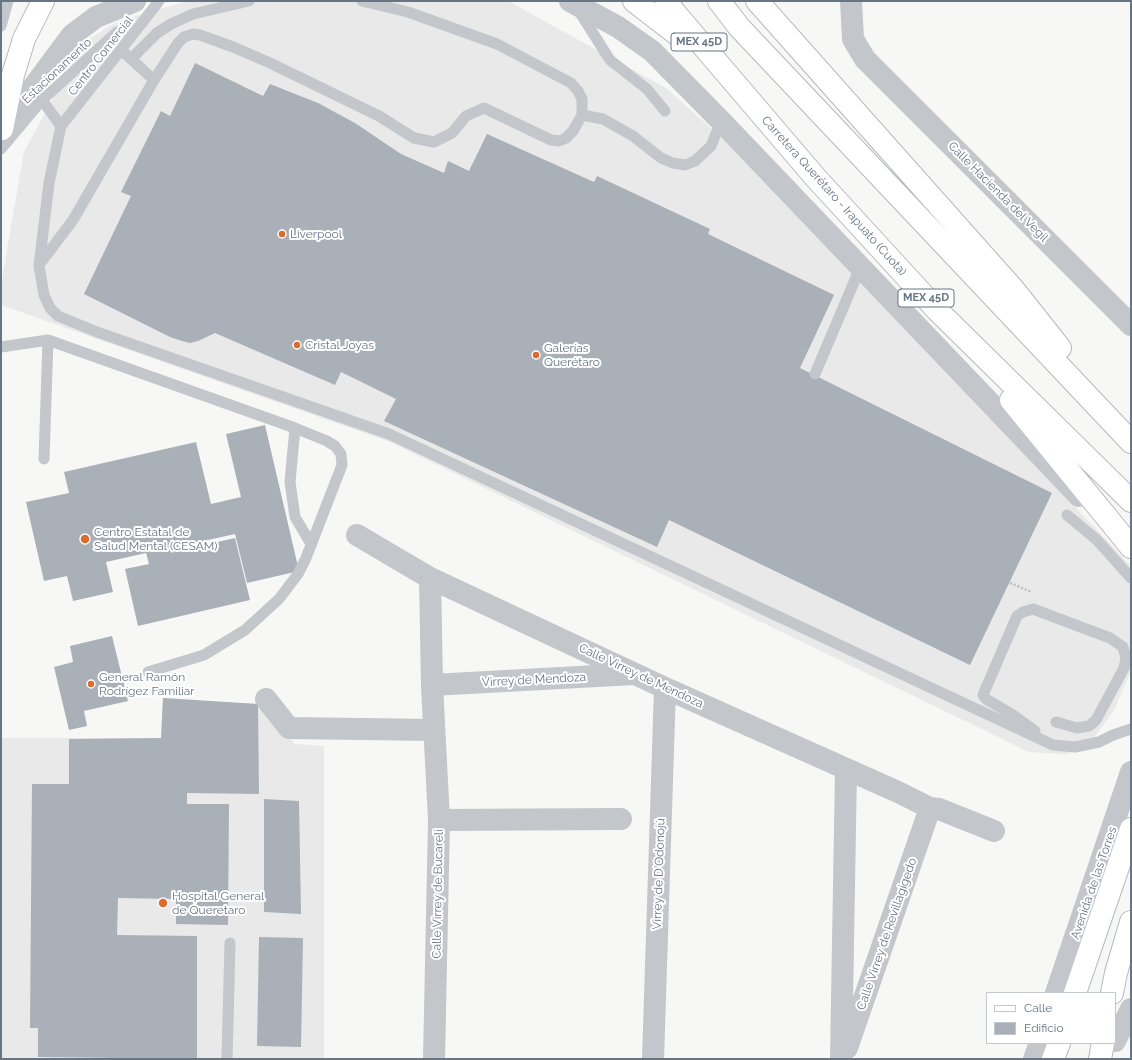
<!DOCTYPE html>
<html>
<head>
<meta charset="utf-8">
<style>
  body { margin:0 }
  #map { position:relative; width:1132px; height:1060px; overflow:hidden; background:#f7f8f5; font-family:Raleway,sans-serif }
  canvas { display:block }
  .frame { position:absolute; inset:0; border:2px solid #677585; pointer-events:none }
  .legend { position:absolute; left:986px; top:992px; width:130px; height:52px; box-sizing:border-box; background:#fff; border:1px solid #c2c8ce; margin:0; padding:5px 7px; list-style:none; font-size:12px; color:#677585 }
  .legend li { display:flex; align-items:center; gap:8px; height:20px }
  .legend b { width:20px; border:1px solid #c2c8ce }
</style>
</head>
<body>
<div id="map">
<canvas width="1132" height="1060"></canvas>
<div class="frame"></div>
<ul class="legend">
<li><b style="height:5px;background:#fff"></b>Calle</li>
<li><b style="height:11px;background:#a9b0b7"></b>Edificio</li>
</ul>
</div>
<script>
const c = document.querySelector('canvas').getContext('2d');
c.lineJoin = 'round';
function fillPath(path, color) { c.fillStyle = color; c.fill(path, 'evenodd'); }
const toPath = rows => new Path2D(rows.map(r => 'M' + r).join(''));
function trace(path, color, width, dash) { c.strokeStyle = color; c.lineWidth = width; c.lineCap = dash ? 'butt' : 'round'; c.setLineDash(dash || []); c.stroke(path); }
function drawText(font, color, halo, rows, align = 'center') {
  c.font = font + ' Raleway,sans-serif'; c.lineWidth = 4; c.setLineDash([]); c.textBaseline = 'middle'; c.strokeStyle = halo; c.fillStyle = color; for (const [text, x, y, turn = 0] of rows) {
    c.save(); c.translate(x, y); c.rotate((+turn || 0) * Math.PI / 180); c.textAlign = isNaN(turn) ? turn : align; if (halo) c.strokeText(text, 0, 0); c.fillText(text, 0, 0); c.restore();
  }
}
fillPath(toPath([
  [188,1,508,1,666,88,750,163,1131,566,1131,671,1114,710,1089,745,1067,754,1029,752,390,442,1,305,1,284,24,152,83,43,118,21],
  [163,698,258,704,295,744,324,746,324,1059,1,1059,1,738,161,738]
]), '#e8e9e8');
fillPath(toPath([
  [195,63,263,96,270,84,318,103,355,123,401,154,444,173,448,161,469,171,487,134,594,182,597,176,710,229,708,234,834,295,800,368,1052,493,970,665,669,520,657,547,384,421,396,399,341,372,335,385,215,333,198,341,190,343,182,341,170,337,84,294,131,196,121,192,161,111,170,116],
  [265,425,299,571,247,583,235,534,181,546,182,550,235,538,250,600,138,626,125,569,149,564,146,553,106,562,113,592,73,601,67,576,44,581,26,502,69,493,64,472,196,442,211,504,241,497,226,434],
  [112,636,128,701,84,711,87,726,69,730,54,667,73,662,70,646],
  [163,698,258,704,259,794,187,793,187,804,229,804,228,925,176,924,176,899,118,898,117,935,197,936,197,1059,38,1057,38,1028,30,1028,32,784,69,784,69,739,161,738],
  [264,799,299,801,301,914,264,912],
  [259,937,303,938,301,1047,257,1046]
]), '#a9b0b7');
const secondary = toPath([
  [1075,993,1131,829],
  [1112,993,1116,973,1131,922],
  [1053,1059,1059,1043],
  [1100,1059,1103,1043]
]);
const motorway = toPath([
  [634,1,682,38],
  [666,1,675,13,815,177,938,311,1131,501],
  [719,1,739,27,1131,442],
  [757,1,1014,290,1060,348],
  [2,129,13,75,24,39,43,1],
  [1011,400,1131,547]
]);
trace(secondary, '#b5babf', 24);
trace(motorway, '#b6b9bc', 24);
trace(toPath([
  [1010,583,1032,592]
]), '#bbbdc0', 2.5, [2, 2]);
trace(toPath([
  [362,1,408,12,497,44,571,83,578,91,582,99,582,115],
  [577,8,610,60,647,89,665,111],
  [1,26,8,1],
  [121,50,131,59,157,33,171,24,193,14,249,1],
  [131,59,154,80],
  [42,100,61,126,49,183,39,266,44,295,50,308,58,316,97,332,389,434,1053,745,1075,747,1099,742,1113,735,1131,729],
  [61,126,159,1],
  [1,149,42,100,117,32],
  [39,265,73,220,154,80,178,43,184,37,193,34,200,35,233,47,268,62,379,116,414,138,434,142,452,133,466,116,484,108,551,140,559,141,566,138,573,131,582,115,603,119,633,136,661,158,673,163,685,165,695,161,711,146,721,121],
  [1,347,48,340,295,428,327,441,335,446,341,454,342,465,306,558,298,574,279,599,245,630,204,655,148,672],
  [815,374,860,268],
  [295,428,290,482,295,517,311,544],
  [44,459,48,340],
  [1067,515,1097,540,1131,578],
  [1035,731,1013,715,986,699,983,695,1017,616,1023,612,1033,609,1110,638,1123,647,1126,658,1124,668,1096,720,1089,726,1077,728,1056,722],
  [227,1059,230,943]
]), '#c3c6ca', 11);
trace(toPath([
  [570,1,618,27,652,51,721,121,1079,496],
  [2,129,72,35,96,17,135,1],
  [357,535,430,578,665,688,898,792,930,808,939,809,994,831],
  [430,578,432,685,439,820,434,1059],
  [432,685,634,674],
  [266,699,289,728,434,730],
  [439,820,621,819],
  [1056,993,1131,772],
  [1115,1041,1131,1009],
  [847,1048,930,808],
  [653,1059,665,688],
  [841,1059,846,770],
  [1034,1059,1040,1043]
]), '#c3c6ca', 22);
trace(toPath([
  [851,1,853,39,865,59,1131,325]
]), '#c3c6ca', 22);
trace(secondary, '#fff', 22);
trace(motorway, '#fff', 22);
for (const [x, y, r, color] of [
  [282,234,4,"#de6a2e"],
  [297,345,4,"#de6a2e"],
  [536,355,4,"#de6a2e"],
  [85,539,5,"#de6a2e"],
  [91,684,4,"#de6a2e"],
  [163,903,5,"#de6a2e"]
]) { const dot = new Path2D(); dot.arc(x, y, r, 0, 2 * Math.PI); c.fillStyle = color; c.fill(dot); trace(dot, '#fff', 1.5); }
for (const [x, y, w] of [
  [699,42,56],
  [926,298,56]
]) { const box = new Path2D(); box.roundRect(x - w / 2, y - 9, w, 18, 3); c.fillStyle = '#fff'; c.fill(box); trace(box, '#677585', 1); }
drawText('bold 11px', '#677585', null, [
  ["MEX 45D",699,42],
  ["MEX 45D",926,298]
]);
drawText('12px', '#677585', '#fff', [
  ["Centro Comercial",101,56,-52],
  ["Estacionamento",57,71,-43],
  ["Calle Hacienda del Vegil",998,192,45],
  ["Carretera Querétaro - Irapuato (Cuota)",834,196,48],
  ["Calle Virrey de Mendoza",641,676,25],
  ["Virrey de Mendoza",534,680,-3],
  ["Virrey de D'Odonojú",659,874,-88],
  ["Avenida de las Torres",1094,883,-71],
  ["Calle Virrey de Bucareli",438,894,-89],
  ["Calle Virrey de Revillagigedo",887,934,-71]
]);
drawText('12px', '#677585', '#fff', [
  ["Liverpool",290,234],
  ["Cristal Joyas",305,345],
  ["Galerías",544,348],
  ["Querétaro",544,362],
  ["Centro Estatal de",94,532],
  ["Salud Mental (CESAM)",94,546],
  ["General Ramón",99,677],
  ["Rodrígez Familiar",99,691],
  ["Hospital General",172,896],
  ["de Queretaro",172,910]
], 'left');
</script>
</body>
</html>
